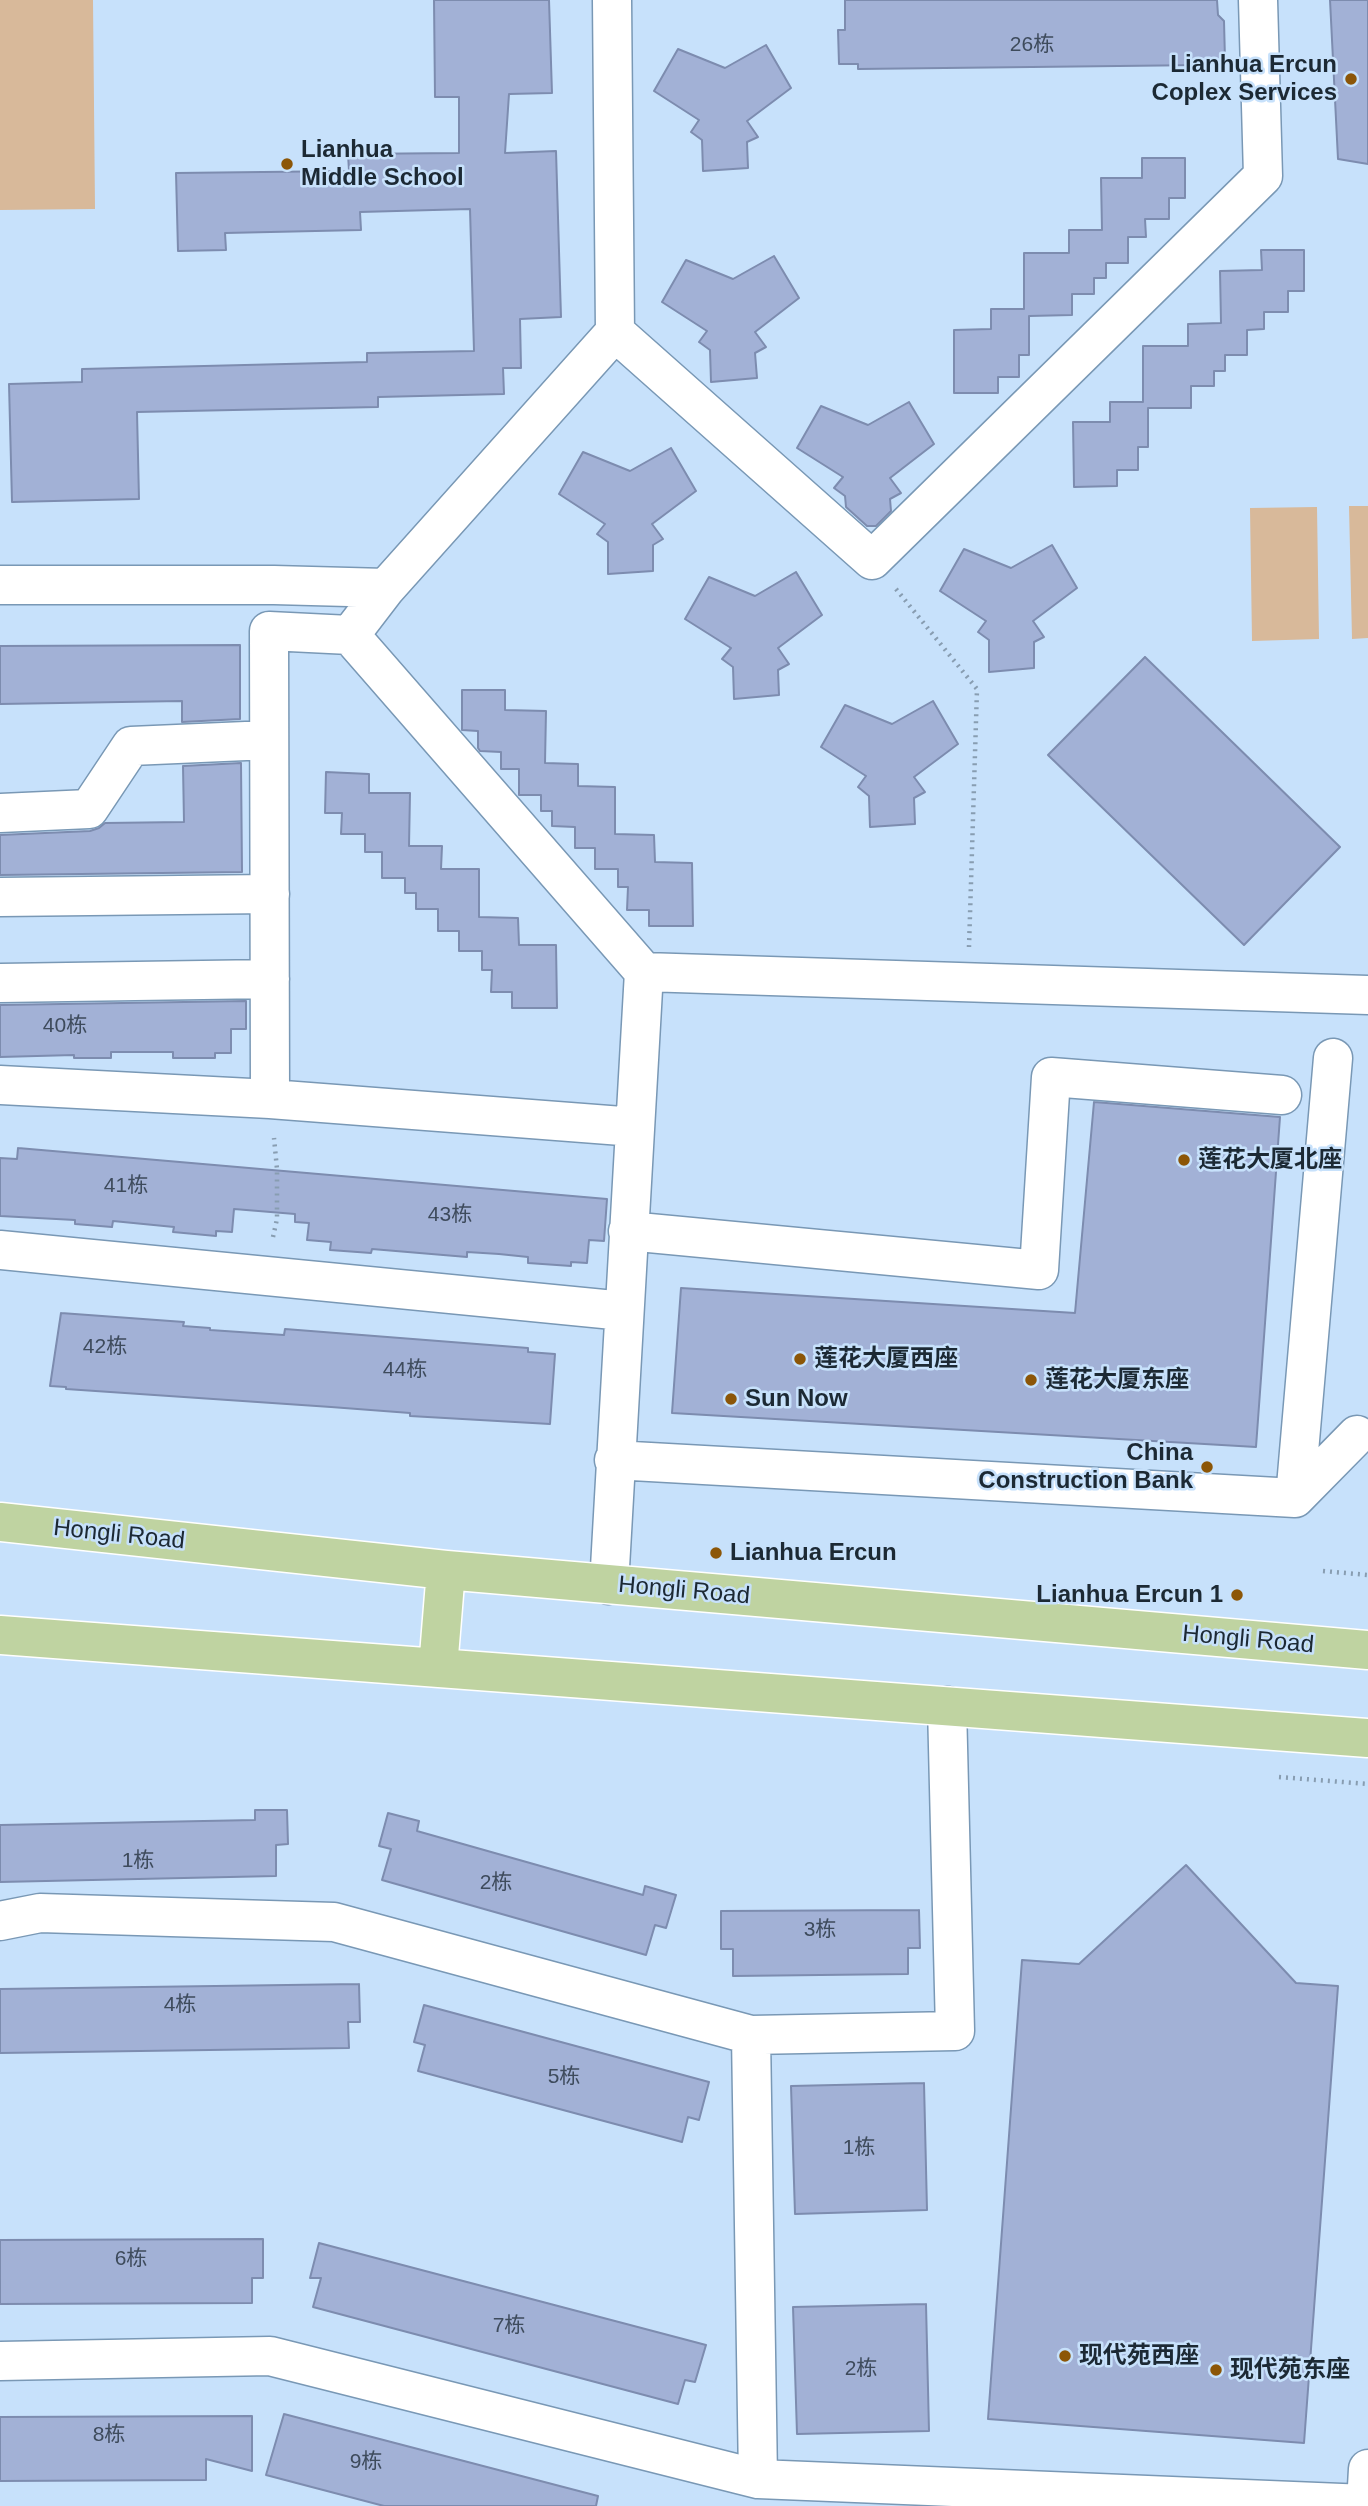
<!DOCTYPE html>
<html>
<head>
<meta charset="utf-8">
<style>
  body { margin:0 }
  canvas { display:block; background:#c7e1fb }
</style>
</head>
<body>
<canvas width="1368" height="2506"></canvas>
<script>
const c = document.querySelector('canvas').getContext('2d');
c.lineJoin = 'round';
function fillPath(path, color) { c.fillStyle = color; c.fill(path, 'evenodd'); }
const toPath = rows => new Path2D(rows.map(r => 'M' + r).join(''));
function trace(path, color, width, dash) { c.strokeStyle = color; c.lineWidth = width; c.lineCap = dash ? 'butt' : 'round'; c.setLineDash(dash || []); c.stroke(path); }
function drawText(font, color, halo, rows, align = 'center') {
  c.font = font + ' Arial,"Noto Sans SC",sans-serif'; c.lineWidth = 5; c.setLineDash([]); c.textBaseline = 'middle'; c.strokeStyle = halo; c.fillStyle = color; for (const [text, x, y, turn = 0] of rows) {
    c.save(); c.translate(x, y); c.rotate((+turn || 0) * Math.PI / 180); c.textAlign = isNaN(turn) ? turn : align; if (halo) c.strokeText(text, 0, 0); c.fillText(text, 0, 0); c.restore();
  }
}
fillPath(toPath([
  [0,0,93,0,95,209,0,210],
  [1349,506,1368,506,1368,638,1352,639],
  [1317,507,1319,639,1252,641,1250,508]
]), '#d8b99a');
const building = toPath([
  [434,0,549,0,552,93,509,94,505,153,556,151,561,317,520,319,521,368,503,368,504,394,378,397,378,407,137,412,139,499,12,502,9,384,82,382,82,369,367,362,367,353,474,351,470,209,360,212,361,230,225,233,226,250,178,251,176,173,349,171,348,154,459,153,459,97,435,97,434,0],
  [845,0,1217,0,1218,15,1224,21,1225,60,1205,60,1205,65,858,69,858,64,839,64,838,30,845,30,845,0],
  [1330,0,1368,0,1368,164,1338,159,1330,0],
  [766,45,791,88,747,121,758,137,747,142,748,168,703,171,702,140,691,132,699,120,654,91,678,49,725,68,766,45],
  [1142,158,1185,158,1185,198,1169,198,1169,219,1145,219,1146,237,1128,237,1128,263,1106,263,1106,278,1094,278,1094,294,1072,294,1072,315,1029,316,1029,355,1019,355,1019,377,998,377,998,393,954,393,954,330,991,329,991,309,1024,309,1024,253,1069,253,1069,230,1102,230,1101,178,1142,178,1142,158],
  [1261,250,1304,250,1304,291,1288,291,1288,312,1264,312,1264,329,1247,330,1247,355,1225,355,1225,371,1214,371,1214,386,1191,386,1191,408,1148,408,1148,447,1138,447,1138,470,1117,470,1117,486,1074,487,1073,422,1110,422,1110,402,1143,402,1143,346,1188,346,1188,324,1221,323,1220,271,1262,270,1261,250],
  [774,256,799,298,755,332,766,347,755,353,757,378,711,382,710,350,699,342,707,331,662,302,686,260,733,279,774,256],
  [909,402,934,444,890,478,901,493,890,499,891,511,876,526,867,526,846,507,845,496,834,488,843,477,797,448,821,406,868,425,909,402],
  [671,448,696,491,652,524,663,539,653,545,653,571,608,574,608,542,597,534,605,524,559,494,583,452,630,471,671,448],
  [1052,545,1077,588,1033,621,1044,637,1034,642,1034,668,989,672,989,640,978,632,986,621,940,591,964,549,1011,568,1052,545],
  [796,572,822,615,778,648,789,664,778,670,779,695,734,699,733,667,722,659,731,648,685,619,709,577,755,596,796,572],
  [240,645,240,719,182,722,182,701,0,704,0,646,240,645],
  [1145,657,1340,847,1244,945,1048,755,1145,657],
  [462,690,505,690,505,710,546,711,545,763,578,764,578,786,615,787,615,834,654,835,655,862,692,863,693,926,649,926,649,910,627,910,628,887,618,887,618,869,595,869,595,848,575,848,575,827,552,826,552,811,541,811,541,795,519,795,519,769,501,769,501,752,480,751,478,748,478,731,462,730,462,690],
  [933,701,958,744,914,777,925,792,914,798,915,824,870,827,869,796,858,787,866,776,821,747,845,705,892,724,933,701],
  [241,763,242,872,0,875,0,835,90,831,99,828,105,823,184,822,183,766,241,763],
  [326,772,369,774,369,793,410,793,409,846,442,846,441,869,479,869,479,917,518,918,519,945,556,945,557,1008,512,1008,512,992,491,992,492,970,482,970,482,951,459,951,459,931,438,931,438,909,416,909,416,893,405,893,405,878,382,878,382,852,365,852,365,834,341,834,342,813,325,813,326,772],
  [246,1001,246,1029,231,1029,231,1053,215,1053,215,1058,173,1058,173,1052,111,1052,111,1058,74,1058,74,1055,0,1057,0,1005,246,1001],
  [1094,1102,1280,1117,1256,1447,672,1413,681,1288,1075,1313,1094,1102],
  [18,1148,607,1199,604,1241,589,1240,587,1263,571,1262,571,1266,528,1263,528,1257,499,1254,467,1252,467,1257,372,1249,371,1253,330,1250,331,1242,307,1240,309,1223,295,1222,295,1214,234,1209,232,1232,216,1231,216,1236,173,1232,174,1227,113,1221,112,1227,75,1224,75,1220,0,1216,0,1158,17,1159,18,1148],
  [61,1313,184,1322,183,1326,210,1328,210,1330,284,1335,285,1329,528,1348,528,1352,555,1354,550,1424,410,1416,410,1413,331,1407,66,1389,66,1387,50,1386,61,1313],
  [255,1810,287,1810,288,1844,276,1845,276,1876,0,1882,0,1825,255,1820,255,1810],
  [388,1813,419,1821,417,1831,643,1895,645,1886,676,1895,666,1928,655,1925,646,1955,382,1880,391,1849,379,1846,388,1813],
  [1186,1865,1296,1983,1338,1986,1304,2443,988,2419,1022,1960,1079,1964,1186,1865],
  [919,1910,920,1948,908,1948,908,1974,733,1976,733,1949,721,1949,721,1911,919,1910],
  [359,1984,360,2022,348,2022,349,2048,0,2053,0,1989,359,1984],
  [424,2005,709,2082,699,2120,688,2117,682,2142,418,2071,425,2045,414,2042,424,2005],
  [924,2083,927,2210,795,2214,791,2086,924,2083],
  [263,2239,263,2278,252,2278,252,2303,0,2304,0,2240,263,2239],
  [319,2243,706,2345,695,2382,685,2380,678,2404,313,2307,321,2278,310,2278,319,2243],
  [926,2304,929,2431,797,2434,793,2307,926,2304],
  [284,2414,598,2496,596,2506,384,2506,266,2475,284,2414],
  [252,2416,252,2471,206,2459,206,2480,0,2481,0,2417,252,2416]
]);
fillPath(building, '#a2b1d6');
trace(building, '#7d8caf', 2);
const minor = toPath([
  [615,332,872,560,1263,176,1258,0],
  [0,585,274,585,386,588,615,332,612,0],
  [386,588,350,635,644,972,609,1585],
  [0,813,89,809,131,746,269,740],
  [0,897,270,894],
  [644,972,1368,995],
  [0,983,270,979],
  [0,1085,270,1099,635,1127],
  [270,1099,269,631,350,635],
  [628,1231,1039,1270,1051,1077,1282,1095],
  [0,1250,624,1311],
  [614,1460,1295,1498,1357,1435],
  [1295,1498,1333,1058],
  [0,1921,40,1913,334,1922,751,2035,955,2031,947,1706],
  [751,2035,758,2479],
  [0,2361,270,2356,758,2479,1366,2504,1368,2469]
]);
const major = toPath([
  [0,1522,446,1570,1368,1650],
  [0,1635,1368,1738],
  [438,1668,446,1570]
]);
trace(minor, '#7998b5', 41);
trace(major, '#fff', 41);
trace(toPath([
  [896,589,977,689,969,947],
  [273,1237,277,1219,277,1169,274,1138],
  [1323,1571,1368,1575],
  [1279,1777,1368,1784]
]), '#889db1', 4.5, [2, 5]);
trace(minor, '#fff', 38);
trace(major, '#bfd3a1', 38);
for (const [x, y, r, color] of [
  [1351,79,7,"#8c5607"],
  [287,164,7,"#8c5607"],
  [1184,1160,7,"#8c5607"],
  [800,1359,7,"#8c5607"],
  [1031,1380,7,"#8c5607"],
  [731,1399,7,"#8c5607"],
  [1207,1467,7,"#8c5607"],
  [716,1553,7,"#8c5607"],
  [1237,1595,7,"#8c5607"],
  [1065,2356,7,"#8c5607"],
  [1216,2370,7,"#8c5607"]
]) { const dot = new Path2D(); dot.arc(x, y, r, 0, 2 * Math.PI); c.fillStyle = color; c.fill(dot); trace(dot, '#c7e1fb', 2.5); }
drawText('21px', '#3e4b5c', null, [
  ["26栋",1032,45],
  ["40栋",65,1026],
  ["41栋",126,1186],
  ["43栋",450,1215],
  ["42栋",105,1347],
  ["44栋",405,1370],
  ["1栋",138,1861],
  ["2栋",496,1883],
  ["3栋",820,1930],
  ["4栋",180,2005],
  ["5栋",564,2077],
  ["1栋",859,2148],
  ["6栋",131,2259],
  ["7栋",509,2326],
  ["2栋",861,2369],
  ["8栋",109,2435],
  ["9栋",366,2462]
]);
drawText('bold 24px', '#1c2934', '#c7e1fb', [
  ["Lianhua Ercun",1337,65,"right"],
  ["Coplex Services",1337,93,"right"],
  ["Lianhua",301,150],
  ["Middle School",301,178],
  ["莲花大厦北座",1198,1160],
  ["莲花大厦西座",814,1359],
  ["莲花大厦东座",1045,1380],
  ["Sun Now",745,1399],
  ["China",1193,1453,"right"],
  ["Construction Bank",1193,1481,"right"],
  ["Lianhua Ercun",730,1553],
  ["Lianhua Ercun 1",1223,1595,"right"],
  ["现代苑西座",1079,2356],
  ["现代苑东座",1230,2370]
], 'left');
drawText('24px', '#1c2934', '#c7e1fb', [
  ["Hongli Road",119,1535,6],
  ["Hongli Road",684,1591,5],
  ["Hongli Road",1248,1640,5]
]);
</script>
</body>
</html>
